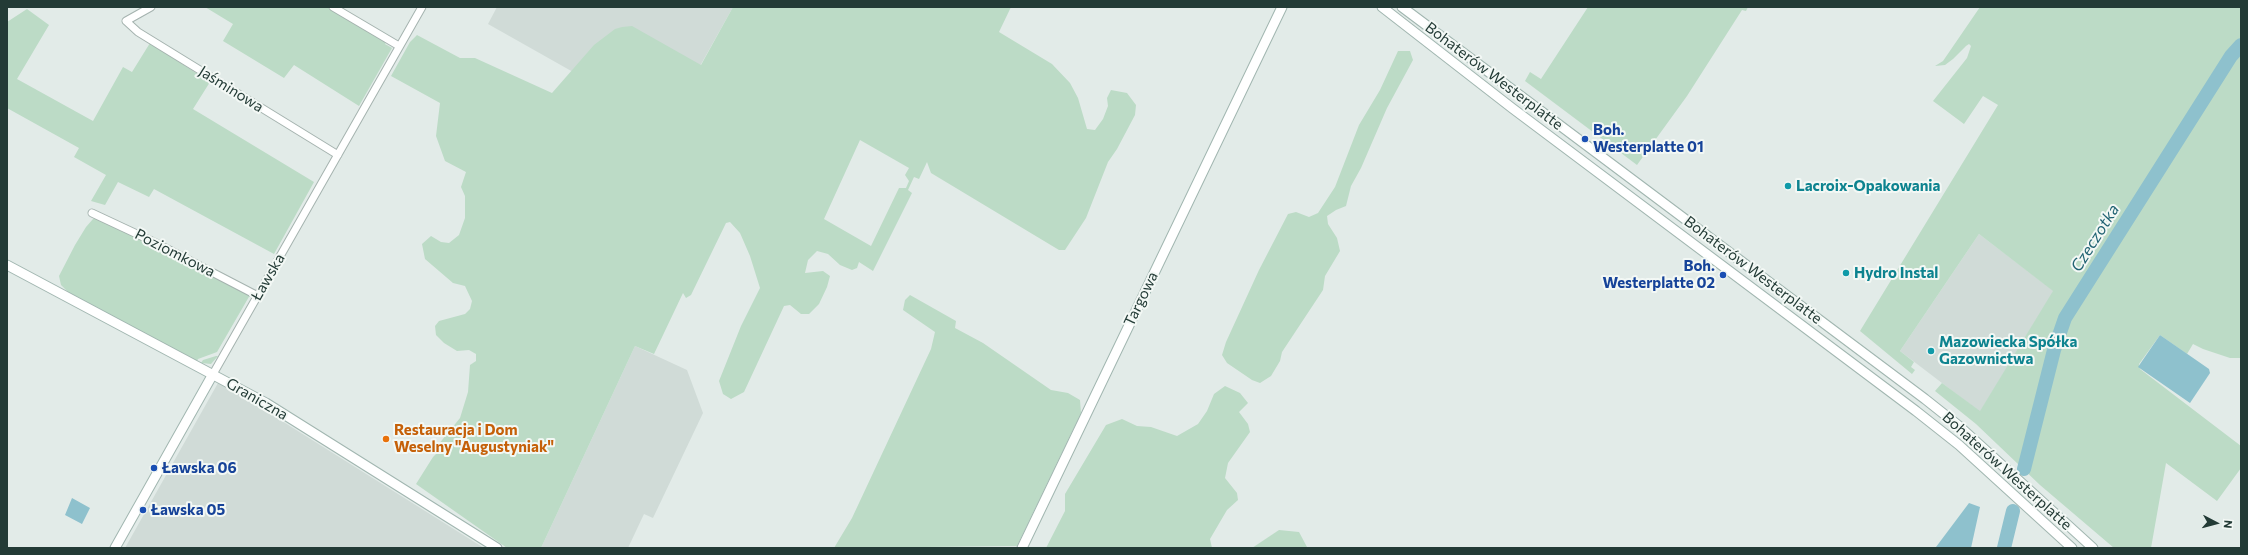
<!DOCTYPE html>
<html>
<head>
<meta charset="utf-8">
<style>
  body { margin:0 }
  #map { position:relative; width:2248px; height:555px; overflow:hidden; background:#e2ebe8; font-family:Commissioner,sans-serif }
  canvas { display:block }
  .frame { position:absolute; inset:0; border:8px solid #233b36; pointer-events:none }
  .north { position:absolute; left:2196px; top:503px; width:40px; height:40px; -webkit-text-stroke:3px #f3f8f5; paint-order:stroke; rotate:96deg; font-size:11px; font-weight:700; line-height:16px; text-align:center; color:#233b36 }
  .north::after { content:''; display:block; margin:auto; width:14px; height:18px; background:#233b36; clip-path:polygon(50% 0,100% 100%,50% 72%,0 100%) }
</style>
</head>
<body>
<div id="map">
<canvas width="2248" height="555"></canvas>
<div class="frame"></div>
<div class="north">N</div>
</div>
<script>
const c = document.querySelector('canvas').getContext('2d');
c.lineJoin = 'round';
function fillPath(path, color) { c.fillStyle = color; c.fill(path, 'evenodd'); }
const toPath = rows => new Path2D(rows.map(r => 'M' + r).join(''));
function trace(path, color, width, dash) { c.strokeStyle = color; c.lineWidth = width; c.lineCap = dash ? 'butt' : 'round'; c.setLineDash(dash || []); c.stroke(path); }
function drawText(font, color, halo, rows, align = 'center') {
  c.font = font + ' Commissioner,sans-serif'; c.lineWidth = 4; c.setLineDash([]); c.textBaseline = 'middle'; c.strokeStyle = halo; c.fillStyle = color; for (const [text, x, y, turn = 0] of rows) {
    c.save(); c.translate(x, y); c.rotate((+turn || 0) * Math.PI / 180); c.textAlign = isNaN(turn) ? turn : align; if (halo) c.strokeText(text, 0, 0); c.fillText(text, 0, 0); c.restore();
  }
}
fillPath(toPath([
  [497,7,733,7,667,125,488,24],
  [1979,234,2054,291,1980,412,1900,351],
  [635,346,687,370,703,413,653,518,644,514,628,548,541,548],
  [218,383,274,416,484,548,125,548]
]), '#d0dbd7');
fillPath(toPath([
  [205,7,333,7,388,40,385,44,392,48,359,106,294,65,284,78,223,41,233,24],
  [733,7,1011,7,999,32,1052,64,1070,83,1078,98,1087,129,1095,130,1103,119,1108,106,1107,98,1111,90,1127,93,1136,105,1135,115,1117,149,1108,162,1086,218,1065,250,1059,250,931,173,927,162,919,179,914,177,908,190,912,193,873,271,859,262,857,268,852,270,840,265,828,254,817,251,808,260,805,273,823,271,830,276,827,287,819,304,809,314,801,314,790,305,784,306,744,392,731,399,723,394,719,381,741,326,760,288,750,256,740,233,730,222,726,223,691,295,686,298,683,293,654,354,635,346,541,548,507,548,416,484,433,457,441,449,438,445,460,418,468,392,470,365,476,361,476,354,469,350,457,351,444,343,436,335,435,326,439,321,465,314,470,309,472,301,465,286,453,283,425,259,422,244,431,236,441,242,449,243,459,235,465,218,465,196,461,187,466,172,445,161,436,136,440,103,391,76,410,42,417,35,460,58,475,58,552,93,594,45,615,29,622,27,632,26,701,65],
  [860,140,909,168,905,175,909,181,906,188,899,188,871,246,824,219],
  [1588,7,1748,7,1746,11,1742,10,1687,96,1637,165,1525,81,1530,72,1541,79],
  [1980,7,2241,7,2241,358,2230,358,2203,349,2193,344,2187,354,2160,335,2139,364,2140,369,2241,446,2241,468,2217,501,2166,463,2151,548,2114,548,2040,485,1976,424,1935,391,1942,383,1980,411,2053,291,1979,234,1900,351,1914,362,1911,367,1915,370,1912,374,1860,331,1998,105,1983,96,1964,124,1933,101,1967,58,1971,46,1969,44,1966,46,1953,59,1945,65,1935,66,1943,61],
  [27,9,49,25,17,79,93,121,123,67,132,72,150,43,210,82,193,109,314,182,274,254,154,189,149,197,118,182,105,205,91,201,106,175,74,157,79,148,7,108,7,22],
  [1398,51,1410,51,1413,60,1387,108,1361,168,1351,186,1346,206,1336,210,1327,216,1328,224,1337,238,1340,251,1325,276,1323,290,1282,352,1280,361,1271,376,1260,383,1252,380,1227,363,1222,355,1226,342,1259,270,1288,214,1296,212,1309,217,1318,213,1335,187,1359,125,1380,90],
  [96,218,113,225,250,295,217,352,198,359,197,361,69,293,61,285,59,276,75,245,86,227,93,219],
  [910,295,956,321,955,328,983,343,1051,390,1068,393,1080,400,1081,413,1017,546,834,548,852,518,931,349,935,332,903,310,905,300],
  [216,356,218,356,211,364,201,363,203,360],
  [1225,386,1240,393,1248,403,1239,412,1248,424,1250,432,1228,463,1225,478,1237,493,1238,500,1227,510,1210,539,1212,548,1046,548,1065,511,1065,494,1106,425,1122,419,1137,426,1151,427,1177,436,1198,424,1207,411,1214,394],
  [1279,530,1299,532,1307,547,1252,548]
]), '#bcdbc6');
fillPath(toPath([
  [2160,335,2209,369,2210,373,2190,403,2138,367],
  [72,498,90,508,82,524,65,515],
  [1969,503,1980,507,1971,548,1936,547]
]), '#8ec1cd');
trace(toPath([
  [2024,469,2054,350,2065,318,2231,56,2241,45],
  [2004,548,2013,511]
]), '#8ec1cd', 14);
const street = toPath([
  [151,7,126,21,138,32,338,155],
  [333,7,399,46],
  [92,213,154,242,258,296],
  [213,374,422,7]
]);
const secondary = toPath([
  [1382,7,1512,108,1916,411,1959,445,2072,548],
  [1402,7,1925,399,1959,426,2093,548],
  [7,265,266,403,497,548],
  [115,548,213,374],
  [1022,548,1282,7]
]);
trace(street, '#a5b3af', 9);
trace(secondary, '#a1b6b0', 11);
trace(street, '#fff', 7);
trace(secondary, '#fff', 9);
for (const [x, y, r, color] of [
  [1585,139,4,"#1a4fb4"],
  [1788,186,4,"#0f9aa8"],
  [1846,273,4,"#0f9aa8"],
  [1723,275,4,"#1a4fb4"],
  [1931,351,4,"#0f9aa8"],
  [386,439,4,"#e8710a"],
  [154,468,4,"#1a4fb4"],
  [143,510,4,"#1a4fb4"]
]) { const dot = new Path2D(); dot.arc(x, y, r, 0, 2 * Math.PI); c.fillStyle = color; c.fill(dot); trace(dot, '#f3f8f5', 1.5); }
drawText('15px', '#233b36', '#f3f8f5', [
  ["Bohaterów Westerplatte",1494,76,37],
  ["Jaśminowa",231,89,32],
  ["Poziomkowa",175,253,27],
  ["Bohaterów Westerplatte",1753,270,37],
  ["Ławska",268,277,-60],
  ["Targowa",1141,299,-64],
  ["Graniczna",257,399,30],
  ["Bohaterów Westerplatte",2007,471,42]
]);
drawText('bold 15px', '#164399', '#f3f8f5', [
  ["Boh.",1593,130],
  ["Westerplatte 01",1593,147],
  ["Boh.",1715,266,"right"],
  ["Westerplatte 02",1715,283,"right"],
  ["Ławska 06",162,468],
  ["Ławska 05",151,510]
], 'left');
drawText('bold 15px', '#0d838f', '#f3f8f5', [
  ["Lacroix-Opakowania",1796,186],
  ["Hydro Instal",1854,273],
  ["Mazowiecka Spółka",1939,342],
  ["Gazownictwa",1939,359]
], 'left');
drawText('bold 15px', '#c56008', '#f3f8f5', [
  ["Restauracja i Dom",394,430],
  ["Weselny \"Augustyniak\"",394,447]
], 'left');
drawText('italic 16px', '#216373', '#f3f8f5', [
  ["Czeczotka",2095,238,-58]
]);
</script>
</body>
</html>
